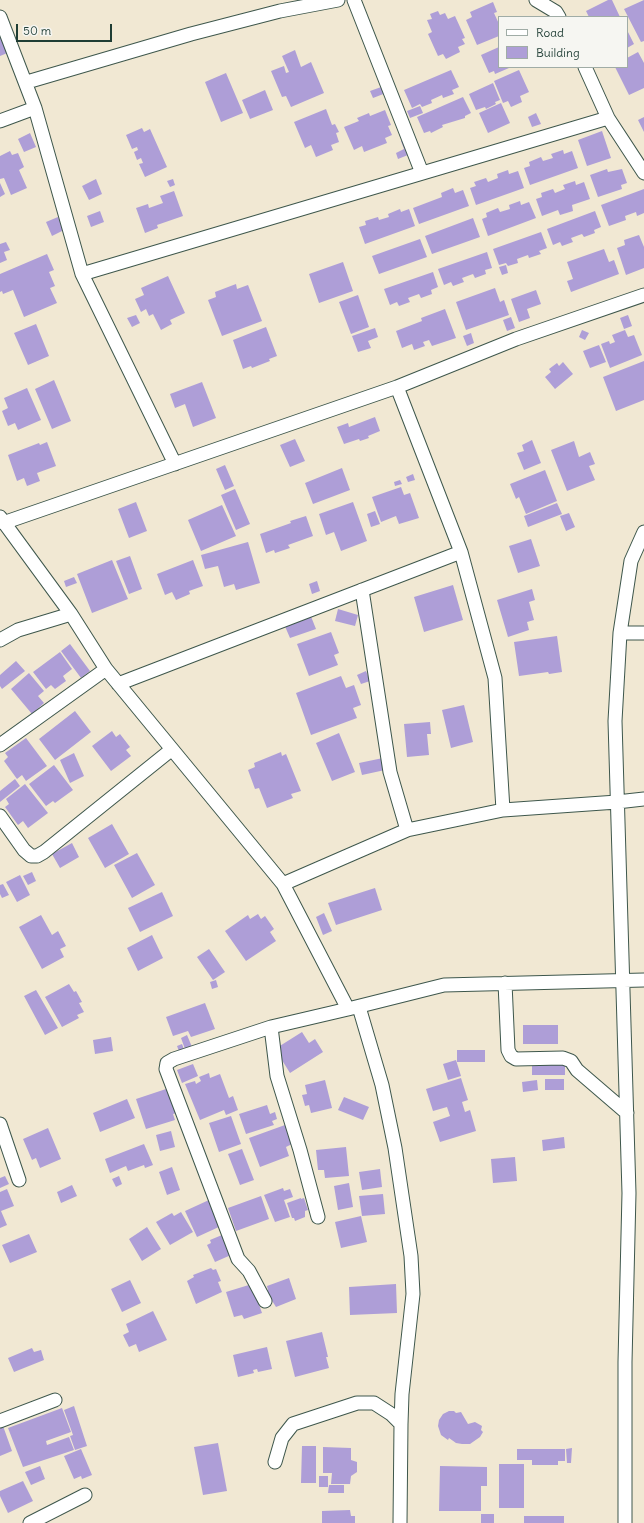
<!DOCTYPE html>
<html>
<head>
<meta charset="utf-8">
<style>
  body { margin:0 }
  #map { position:relative; width:644px; height:1523px; overflow:hidden; background:#f1e8d3; font-family:Delius,sans-serif }
  canvas { display:block }
  .legend { position:absolute; left:498px; top:16px; width:130px; height:52px; box-sizing:border-box; background:#f6f6f2; border:1px solid #a0aca6; margin:0; padding:5px 7px; list-style:none; font-size:12px; color:#1f3d34 }
  .legend li { display:flex; align-items:center; gap:8px; height:20px }
  .legend b { width:20px; border:1px solid #a0aca6 }
  .scale { position:absolute; left:16px; top:24px; width:96px; height:18px; box-sizing:border-box; border:2px solid #1f3d34; border-top:0; padding-left:5px; font-size:12px; line-height:14px; white-space:nowrap; color:#1f3d34; -webkit-text-stroke:3px #f6f6f2; paint-order:stroke }
</style>
</head>
<body>
<div id="map">
<canvas width="644" height="1523"></canvas>
<ul class="legend">
<li><b style="height:5px;background:#fff"></b>Road</li>
<li><b style="height:11px;background:#ae9ed7"></b>Building</li>
</ul>
<div class="scale">50 m</div>
</div>
<script>
const c = document.querySelector('canvas').getContext('2d');
c.lineJoin = 'round';
function fillPath(path, color) { c.fillStyle = color; c.fill(path, 'evenodd'); }
const toPath = rows => new Path2D(rows.map(r => 'M' + r).join(''));
function trace(path, color, width, dash) { c.strokeStyle = color; c.lineWidth = width; c.lineCap = dash ? 'butt' : 'round'; c.setLineDash(dash || []); c.stroke(path); }
fillPath(toPath([
  [608,0,612,0,620,17,589,17,586,11],
  [644,0,644,41,641,42,624,9],
  [493,2,497,12,494,13,499,24,499,36,477,45,466,20,472,17,470,12],
  [438,11,440,15,445,13,448,19,455,16,465,38,462,39,465,44,458,47,460,52,446,59,443,54,438,56,428,34,432,32,427,20,432,19,430,14],
  [0,29,10,52,0,56],
  [627,30,634,44,627,48],
  [499,47,499,67,509,68,495,74,494,71,489,73,481,55],
  [295,50,301,67,311,62,324,93,291,107,286,96,282,97,271,71,284,66,286,73,289,72,282,56],
  [638,52,644,63,644,88,629,95,615,67,627,67,627,58],
  [451,70,459,87,452,90,454,94,443,98,442,95,431,100,432,103,422,107,420,104,412,108,404,90],
  [519,70,529,92,520,96,522,102,511,107,508,101,503,103,494,81],
  [226,73,243,113,221,122,205,82],
  [493,83,500,100,495,102,496,104,486,109,485,107,476,110,469,94],
  [384,86,386,93,373,98,370,91],
  [265,90,273,110,250,119,242,100],
  [463,97,471,113,465,116,465,118,442,125,443,127,431,133,430,131,424,133,417,117],
  [501,103,510,123,488,133,479,113],
  [420,106,423,113,410,118,407,111],
  [326,109,332,125,335,124,339,132,336,133,339,142,331,145,333,150,316,157,311,145,305,148,294,122],
  [385,110,391,125,388,126,392,135,385,138,387,143,364,152,362,146,354,150,344,127,359,121,357,118,369,113,370,116],
  [536,113,541,124,532,127,528,117],
  [644,117,644,132,638,120],
  [142,128,144,132,150,129,167,167,145,177,139,164,143,163,141,158,137,160,134,152,138,150,137,147,132,149,126,135],
  [602,131,611,158,587,166,578,140],
  [30,133,36,147,24,152,18,139],
  [407,139,408,155,398,159,396,153,404,149,401,141],
  [563,150,564,154,572,151,578,168,530,185,524,168,530,166,529,162,541,157,543,161,553,158,551,154],
  [10,151,12,155,18,153,24,167,19,170,27,188,11,195,4,178,0,179,0,156],
  [607,169,608,172,622,169,627,183,621,185,622,189,598,197,590,175],
  [508,170,509,174,518,171,524,188,476,205,470,188,476,186,474,182,486,178,488,182,498,178,497,174],
  [96,179,102,194,89,200,82,186],
  [173,179,175,185,170,187,167,181],
  [575,181,576,185,584,182,590,199,572,205,573,211,560,215,558,210,542,216,536,199,542,197,541,193,553,189,555,193,565,189,563,185],
  [0,183,5,194,0,197],
  [453,188,455,193,463,190,469,206,419,224,413,208,442,197,441,193],
  [644,189,644,213,637,216,636,212,625,216,626,220,609,226,601,205],
  [174,191,183,216,157,225,158,228,145,233,136,208,148,204,149,208,163,203,160,196],
  [520,201,521,205,529,202,536,218,488,236,482,219,487,217,486,213,498,208,500,212,510,209,509,205],
  [400,209,401,212,409,209,415,226,365,244,359,227,366,225,365,221,378,217,379,220,389,217,388,214],
  [100,211,104,222,91,227,87,216],
  [595,211,601,227,594,230,595,233,584,237,582,234,571,238,573,242,562,246,560,242,553,245,547,229],
  [58,217,64,230,52,236,46,222],
  [473,218,480,237,432,254,425,236],
  [541,232,547,248,539,251,541,254,529,258,528,255,517,259,518,263,508,266,506,263,499,265,493,249],
  [639,235,644,247,644,268,626,275,617,248,625,245,624,240],
  [420,239,427,257,379,274,372,256],
  [6,242,10,250,4,252,7,260,0,263,0,244],
  [604,249,609,262,614,260,619,274,571,292,567,281,573,279,567,262],
  [487,252,492,268,485,270,486,274,475,278,473,274,462,278,464,282,453,286,451,282,444,285,438,269],
  [47,254,54,270,49,272,55,286,50,288,57,303,24,317,13,290,3,294,2,291,0,292,0,274],
  [343,262,353,291,319,303,309,274],
  [506,265,508,273,502,275,499,267],
  [433,272,438,287,431,290,432,294,421,298,419,294,408,298,410,302,399,306,397,302,390,305,384,289],
  [168,276,185,313,170,320,172,324,161,330,153,314,149,316,146,309,141,312,135,299,144,295,141,288],
  [236,284,237,289,248,285,262,321,222,336,208,300,216,297,215,292],
  [495,288,500,302,504,300,509,315,466,330,456,302],
  [536,290,541,304,527,309,530,318,519,322,511,299],
  [358,295,369,327,351,334,339,302],
  [445,309,456,338,432,346,429,340,423,342,425,346,414,350,412,344,402,348,396,331,422,321,421,318],
  [136,315,140,323,132,327,127,318],
  [628,315,632,326,624,329,620,318],
  [511,317,515,328,507,331,503,320],
  [36,324,49,356,28,365,14,333],
  [266,327,277,356,269,359,270,361,252,368,251,366,243,369,233,340],
  [375,328,378,337,368,341,371,348,358,352,352,336],
  [582,330,589,333,585,340,579,337],
  [625,330,628,337,634,335,642,355,610,368,601,344,609,341,610,344,615,342,612,335],
  [471,333,474,343,467,346,463,336],
  [599,345,606,362,590,368,583,351],
  [644,361,644,400,616,411,603,377],
  [563,362,573,374,555,389,545,377,551,372,549,369,557,363,559,366],
  [54,380,71,421,52,429,35,389],
  [202,382,216,418,193,427,185,404,175,408,170,394],
  [27,388,41,420,18,430,15,423,8,426,2,411,8,408,4,398],
  [375,417,380,431,368,436,369,438,360,441,359,439,344,444,337,427,348,423,349,427],
  [295,439,305,461,290,467,280,445],
  [532,440,541,463,524,470,517,453,524,451,522,445],
  [574,441,579,457,590,452,595,464,589,466,595,480,567,491,551,450],
  [47,442,56,466,37,473,40,481,27,486,24,478,17,481,8,455,39,443,40,445],
  [225,465,234,486,225,490,216,469],
  [342,468,350,490,313,504,305,483],
  [545,470,557,501,526,514,519,497,516,499,510,484],
  [413,474,415,480,408,482,406,477],
  [400,480,402,484,395,486,394,482],
  [401,487,404,495,410,493,419,518,399,524,396,516,381,522,372,497],
  [235,489,250,524,236,530,221,495],
  [136,502,147,531,129,538,118,509],
  [353,502,367,541,341,551,334,532,326,535,319,514],
  [557,503,562,514,528,527,524,516],
  [222,505,236,536,201,551,188,520],
  [375,511,380,524,371,527,367,514],
  [569,513,575,527,566,531,560,516],
  [306,516,313,536,288,545,290,548,275,553,274,550,266,553,260,534,291,523,290,521],
  [531,539,540,566,518,573,509,546],
  [248,542,260,583,236,590,234,584,224,587,218,566,205,569,201,555],
  [130,556,142,589,129,594,116,561],
  [112,560,128,599,92,613,77,574],
  [193,560,203,586,189,591,190,594,176,600,172,592,165,595,157,574],
  [74,577,77,583,66,587,64,581],
  [317,581,320,591,312,594,309,584],
  [453,585,463,620,424,632,414,597],
  [532,589,535,600,529,602,534,620,527,622,529,630,508,637,497,600],
  [338,609,358,615,355,626,335,621],
  [310,614,316,629,290,638,284,624],
  [331,632,339,653,334,655,338,665,309,676,297,644],
  [557,636,562,672,549,674,548,672,519,676,514,642],
  [70,644,90,671,81,678,61,651],
  [60,652,72,669,63,676,66,681,55,689,51,685,46,689,33,672],
  [16,661,25,671,2,689,0,686,0,675],
  [366,671,370,681,361,684,357,675],
  [29,673,44,691,38,696,44,703,32,714,11,689],
  [341,676,346,688,354,685,361,705,353,708,357,718,311,735,296,693],
  [464,705,473,742,451,748,442,710],
  [75,711,91,732,55,760,39,739],
  [430,722,431,734,427,734,429,755,407,757,404,724],
  [112,731,116,737,120,734,130,747,126,750,131,756,111,771,92,746],
  [339,733,355,772,332,781,316,743],
  [26,738,47,766,26,781,22,775,17,779,4,761,8,757,5,753],
  [281,752,282,756,286,754,301,791,291,794,293,798,267,808,259,788,255,789,248,770,255,767,254,763],
  [74,753,84,776,70,783,60,760],
  [383,758,385,770,362,775,359,763],
  [54,765,73,790,55,803,53,801,46,806,29,784],
  [15,779,20,786,0,802,0,791],
  [25,784,48,813,28,828,23,821,18,825,5,807,9,804,6,799],
  [112,824,129,854,105,868,88,838],
  [72,843,79,857,60,868,52,854],
  [137,853,155,885,132,898,114,865],
  [32,872,36,881,28,885,23,876],
  [20,875,30,895,17,902,6,882],
  [3,884,9,895,2,898,0,894,0,885],
  [375,888,382,910,336,925,328,903],
  [162,892,173,916,140,932,128,908],
  [324,913,332,931,323,935,316,917],
  [258,914,261,919,265,916,274,929,270,932,276,941,246,961,225,931,248,915,250,919],
  [41,915,52,935,58,931,66,946,60,949,64,957,42,969,19,927],
  [152,935,163,958,138,971,127,948],
  [209,949,225,972,213,980,197,957],
  [216,980,218,987,212,989,210,982],
  [69,984,74,992,76,991,82,1002,79,1003,84,1012,77,1015,79,1018,62,1027,45,997],
  [36,990,58,1028,45,1035,24,996],
  [205,1003,215,1029,191,1037,188,1031,173,1036,166,1017],
  [523,1025,558,1025,558,1044,523,1044],
  [302,1032,309,1043,315,1039,323,1052,290,1073,275,1049],
  [187,1035,192,1047,185,1049,181,1038],
  [111,1037,113,1051,95,1054,93,1040],
  [182,1044,185,1052,180,1054,177,1046],
  [457,1050,485,1050,485,1062,457,1062],
  [456,1060,461,1076,448,1080,443,1064],
  [565,1061,565,1075,532,1075,532,1062],
  [193,1064,198,1076,182,1083,177,1070],
  [209,1073,210,1078,220,1074,229,1098,233,1096,238,1110,226,1115,224,1110,200,1120,185,1084,195,1081,196,1084,201,1081,199,1077],
  [461,1078,468,1100,462,1102,465,1112,470,1110,476,1131,440,1142,433,1122,450,1116,447,1107,433,1111,426,1089],
  [545,1079,564,1079,564,1090,545,1090],
  [325,1080,332,1108,311,1113,309,1105,305,1106,302,1095,307,1094,305,1085],
  [537,1080,538,1090,523,1092,522,1082],
  [169,1088,177,1113,173,1114,175,1120,146,1129,136,1099],
  [344,1097,369,1107,363,1120,338,1110],
  [127,1099,135,1118,100,1132,93,1113],
  [267,1105,270,1114,275,1112,277,1119,272,1121,274,1125,246,1134,239,1114],
  [231,1116,241,1144,219,1152,209,1123],
  [285,1125,292,1144,286,1147,289,1156,260,1167,249,1138],
  [48,1128,61,1159,40,1168,36,1158,32,1160,23,1139],
  [171,1131,175,1147,160,1151,156,1135],
  [564,1137,565,1148,543,1151,542,1140],
  [144,1144,153,1165,145,1168,144,1165,128,1171,126,1166,110,1173,105,1159],
  [346,1147,349,1176,325,1178,324,1170,318,1170,316,1150],
  [242,1149,254,1180,240,1185,228,1154],
  [515,1157,517,1181,493,1183,491,1159],
  [172,1167,180,1190,167,1195,159,1172],
  [380,1169,382,1187,362,1190,359,1172],
  [5,1176,9,1184,0,1188,0,1178],
  [119,1176,122,1184,116,1187,112,1179],
  [349,1183,353,1207,338,1210,334,1186],
  [72,1185,77,1196,61,1203,57,1192],
  [283,1188,284,1191,290,1189,293,1197,284,1200,290,1217,275,1222,264,1195],
  [7,1189,14,1206,1,1211,7,1225,0,1228,0,1192],
  [383,1194,385,1214,362,1216,359,1196],
  [261,1196,269,1219,236,1231,228,1208],
  [301,1198,301,1199,304,1198,308,1210,305,1211,305,1217,295,1221,294,1218,292,1218,287,1203],
  [209,1200,221,1226,197,1237,185,1211],
  [181,1212,193,1232,170,1245,156,1222,172,1213,174,1216],
  [361,1216,367,1242,341,1248,335,1222],
  [147,1227,161,1249,142,1261,129,1239],
  [29,1234,37,1252,10,1263,2,1245],
  [222,1235,231,1255,215,1262,207,1245,211,1243,210,1240],
  [211,1268,213,1270,216,1269,221,1281,218,1282,222,1292,196,1304,187,1281,194,1277,193,1275],
  [289,1278,296,1299,276,1307,271,1299,268,1300,265,1291,268,1290,267,1286],
  [130,1280,141,1303,122,1312,111,1289],
  [252,1284,262,1313,244,1319,242,1315,234,1317,226,1292],
  [396,1284,397,1313,350,1315,349,1287],
  [153,1311,167,1340,139,1352,136,1344,129,1347,123,1335,129,1332,126,1324],
  [322,1332,328,1357,326,1357,329,1368,295,1377,286,1341],
  [267,1347,272,1369,258,1372,257,1369,253,1370,254,1373,238,1377,233,1355],
  [32,1348,34,1352,41,1350,44,1360,14,1372,8,1358],
  [74,1406,87,1446,75,1450,70,1436,73,1435,64,1410],
  [62,1408,71,1432,46,1441,47,1445,69,1437,74,1450,23,1467,8,1428],
  [449,1411,454,1411,456,1413,461,1412,468,1424,475,1422,482,1426,481,1430,483,1432,480,1437,470,1444,462,1444,456,1443,449,1438,448,1440,441,1435,438,1426,439,1420,443,1414],
  [3,1426,12,1451,0,1456,0,1427],
  [218,1443,227,1491,203,1495,194,1447],
  [302,1446,316,1446,316,1483,301,1483],
  [323,1447,351,1448,351,1460,357,1462,357,1472,351,1476,350,1484,331,1484,332,1473,323,1473],
  [572,1448,571,1463,567,1463,566,1449],
  [81,1449,92,1475,82,1479,81,1476,74,1479,64,1456],
  [517,1449,565,1449,565,1461,558,1461,558,1465,532,1465,532,1460,517,1460],
  [499,1464,524,1464,524,1508,499,1508],
  [40,1466,45,1479,31,1485,25,1472],
  [440,1466,487,1467,487,1486,481,1486,481,1511,439,1511],
  [319,1476,328,1476,328,1487,319,1487],
  [23,1481,33,1501,8,1513,0,1496,0,1491],
  [329,1485,344,1485,344,1493,328,1493],
  [350,1510,351,1516,355,1516,355,1523,322,1523,322,1511],
  [481,1514,494,1514,494,1523,481,1523],
  [524,1516,564,1516,564,1523,524,1523]
]), '#ae9ed7');
const minor = toPath([
  [354,0,422,173],
  [536,0,556,12,559,17],
  [0,17,35,108,82,274,175,464],
  [585,67,608,118,644,173],
  [27,82,191,34,280,11,338,0],
  [0,121,35,108],
  [82,274,608,118],
  [397,387,461,552,495,678,503,810],
  [0,517,71,614,106,669,283,884,348,1009,444,985,644,980],
  [3,523,397,387,516,339,644,295],
  [362,590,390,772,407,830],
  [620,633,644,633],
  [0,640,18,630,71,614],
  [118,684,461,552],
  [0,745,106,669],
  [0,816,24,850,31,856,37,856,44,852,171,750],
  [283,884,407,830,503,810,617,802,644,799],
  [505,983,508,1050,511,1056,516,1059,563,1058,571,1061,577,1070,627,1113],
  [359,1007,382,1085,395,1148,411,1256,413,1294,402,1394,401,1424],
  [271,1027,277,1076,300,1150,318,1217],
  [0,1124,19,1180],
  [265,1301,249,1271,238,1259,166,1069,167,1063,174,1059,271,1027,348,1009],
  [0,1421,55,1400],
  [275,1462,282,1438,293,1424,357,1403,374,1403,391,1414,401,1424,400,1523],
  [30,1523,85,1495],
  [625,1523,625,1362,629,1193,615,721,620,633,631,561,644,532]
]);
trace(minor, '#3e574c', 15);
trace(minor, '#fff', 13);
</script>
</body>
</html>
